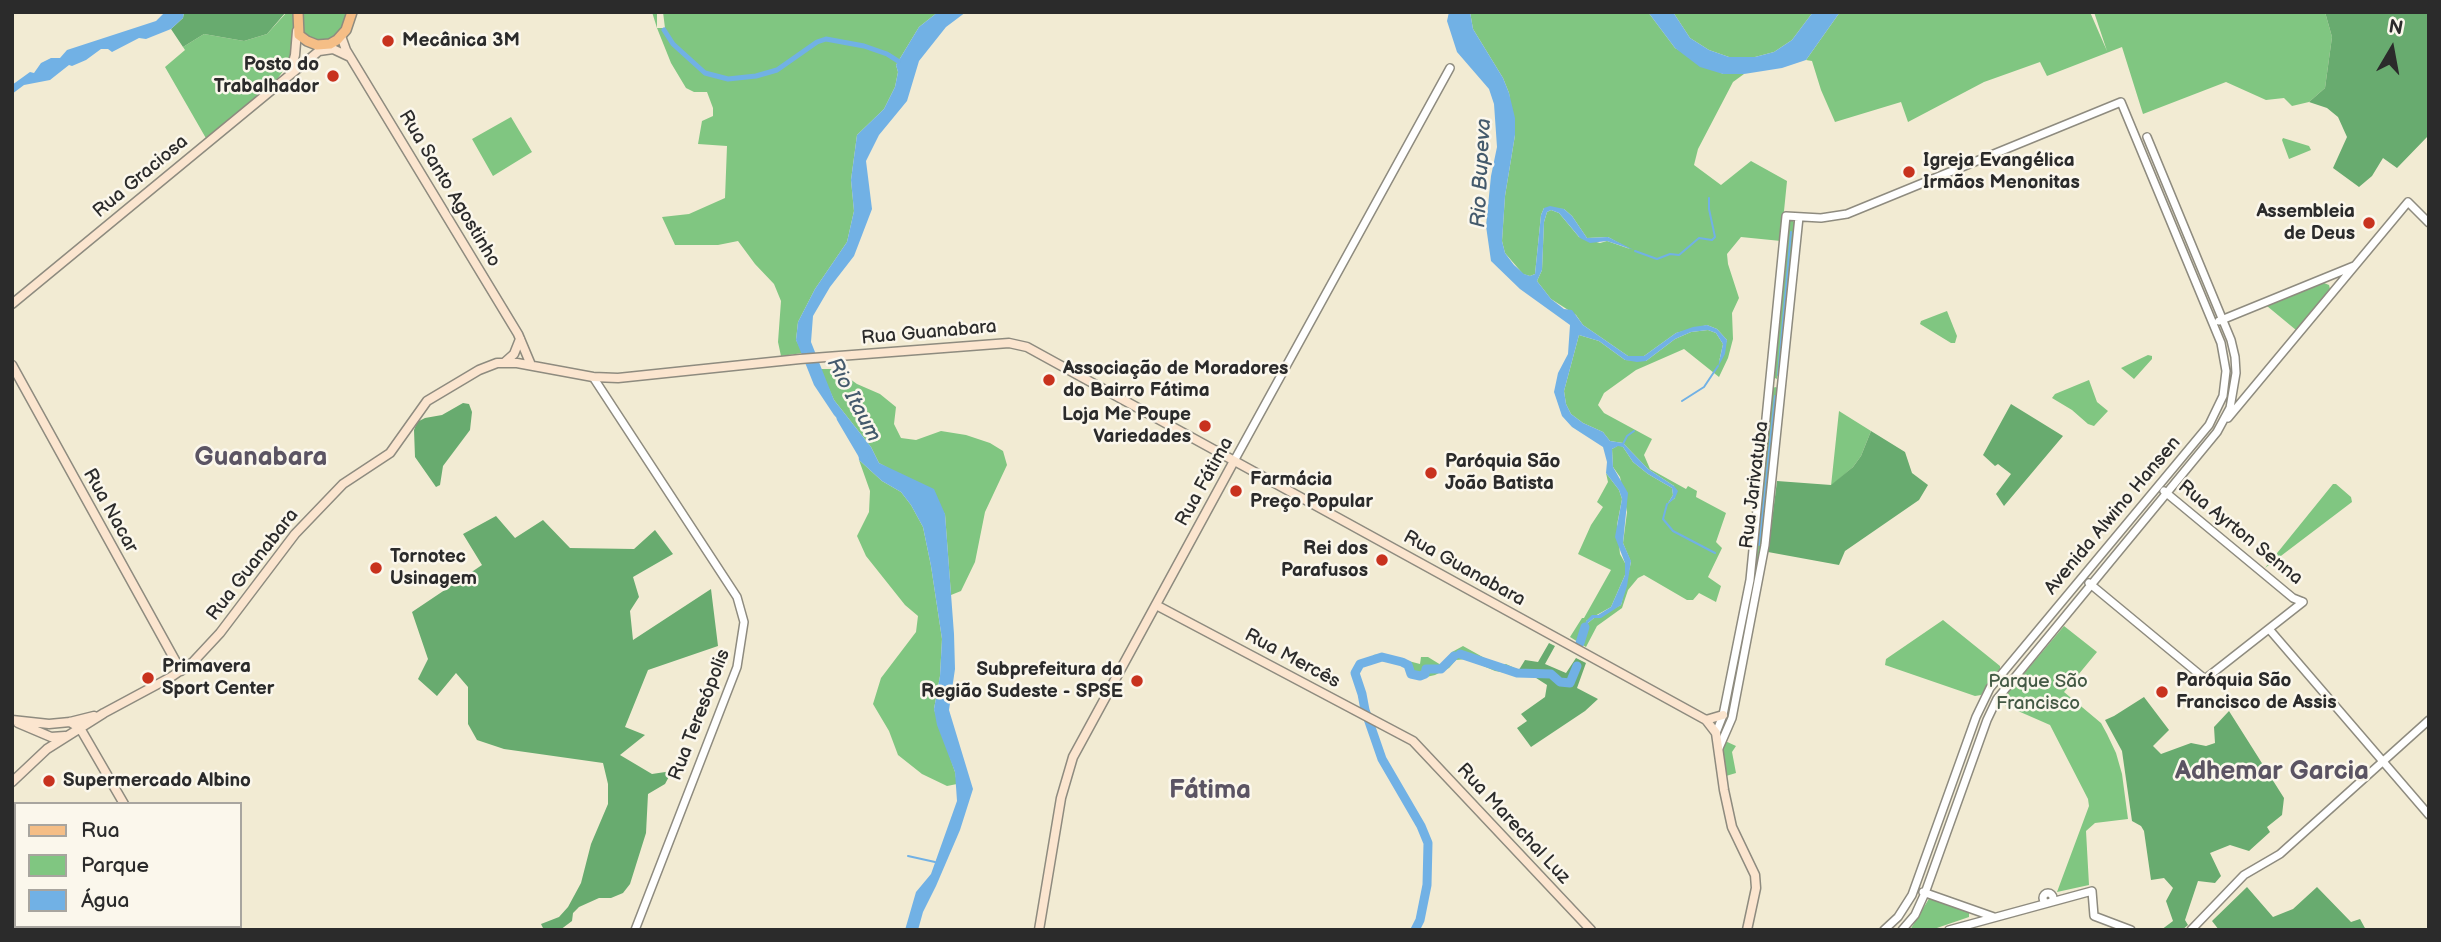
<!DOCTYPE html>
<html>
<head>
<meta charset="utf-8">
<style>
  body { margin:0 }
  #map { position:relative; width:2441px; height:942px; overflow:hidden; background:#f2ebd3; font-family:"Balsamiq Sans",sans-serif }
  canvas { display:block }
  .frame { position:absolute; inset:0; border:14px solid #2b2b2b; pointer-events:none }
  .legend { position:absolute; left:14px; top:802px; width:228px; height:126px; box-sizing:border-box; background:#fbf7ec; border:2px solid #a8a59f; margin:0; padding:9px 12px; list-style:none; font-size:21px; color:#2b2b2b }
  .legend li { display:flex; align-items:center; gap:14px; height:35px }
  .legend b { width:35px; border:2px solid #a8a59f }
  .north { position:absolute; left:2357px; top:14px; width:70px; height:70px; -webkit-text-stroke:5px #fbf7ec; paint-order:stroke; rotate:10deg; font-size:19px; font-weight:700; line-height:28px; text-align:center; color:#2b2b2b }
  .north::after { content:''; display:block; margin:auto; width:24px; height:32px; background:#2b2b2b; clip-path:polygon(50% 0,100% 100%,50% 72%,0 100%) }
</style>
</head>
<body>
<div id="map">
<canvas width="2441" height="942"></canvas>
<div class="frame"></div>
<ul class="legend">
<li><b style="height:9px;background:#f5be86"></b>Rua</li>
<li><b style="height:19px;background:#80c681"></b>Parque</li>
<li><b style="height:19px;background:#71b1e5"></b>Água</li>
</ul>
<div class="north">N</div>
</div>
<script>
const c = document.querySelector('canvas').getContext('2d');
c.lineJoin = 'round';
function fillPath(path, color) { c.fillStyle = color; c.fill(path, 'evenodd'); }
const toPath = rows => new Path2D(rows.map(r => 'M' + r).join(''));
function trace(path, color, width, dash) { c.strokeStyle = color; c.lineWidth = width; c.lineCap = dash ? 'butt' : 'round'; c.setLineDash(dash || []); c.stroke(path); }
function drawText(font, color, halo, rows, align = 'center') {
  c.font = font + ' "Balsamiq Sans",sans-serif'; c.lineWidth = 5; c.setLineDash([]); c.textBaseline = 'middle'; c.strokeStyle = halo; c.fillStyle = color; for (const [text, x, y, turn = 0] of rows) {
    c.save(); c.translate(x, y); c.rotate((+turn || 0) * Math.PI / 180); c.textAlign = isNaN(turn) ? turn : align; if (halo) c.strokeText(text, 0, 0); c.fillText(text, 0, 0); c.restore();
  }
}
fillPath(toPath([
  [287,12,294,12,293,48,286,67,278,78,207,140,165,67,185,50,183,47,204,34,244,41,267,34],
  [302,12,350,12,346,28,328,42,311,40,305,34,301,26],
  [652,12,657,12,657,28,665,28,663,12,938,12,919,27,896,65,898,72,895,87,884,109,857,135,851,180,854,211,847,242,815,289,798,322,796,340,803,353,781,356,778,342,781,301,774,284,755,264,738,241,718,245,675,245,662,217,689,214,725,198,727,146,698,144,702,121,713,116,713,108,707,92,694,92,686,88,671,63,657,28],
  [1470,12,1648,12,1675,48,1723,74,1744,74,1733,82,1698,149,1694,165,1721,185,1751,161,1787,181,1781,241,1741,237,1727,254,1728,264,1739,298,1732,313,1733,339,1728,358,1719,377,1684,349,1636,370,1604,393,1598,405,1604,413,1652,439,1644,455,1650,469,1686,489,1688,486,1697,491,1696,497,1726,513,1716,542,1722,548,1708,577,1721,586,1716,602,1699,593,1693,600,1687,600,1644,575,1638,578,1628,590,1622,608,1597,626,1586,647,1570,637,1582,618,1584,618,1611,570,1578,554,1591,525,1603,507,1597,502,1608,482,1606,473,1619,490,1622,499,1617,525,1620,554,1625,563,1625,575,1611,607,1586,621,1587,631,1588,623,1594,618,1621,605,1631,562,1623,543,1627,512,1620,477,1613,467,1612,449,1619,445,1623,447,1633,462,1648,474,1672,488,1673,495,1668,503,1675,498,1674,486,1648,469,1623,443,1610,441,1603,432,1583,423,1571,414,1566,404,1564,391,1579,335,1599,341,1625,360,1646,361,1675,339,1691,332,1708,330,1716,333,1723,344,1719,362,1727,340,1717,329,1707,325,1676,333,1644,356,1628,356,1583,325,1576,315,1551,299,1537,281,1542,270,1544,222,1547,212,1551,210,1559,213,1579,237,1600,243,1607,241,1630,249,1608,237,1587,238,1572,216,1564,209,1544,208,1541,215,1535,274,1530,276,1523,274,1505,253,1502,241,1505,196,1515,135,1509,93,1503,78,1473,29],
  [1673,12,1813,12,1792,40,1774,52,1755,57,1729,57,1709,50,1690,38],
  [1840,12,2090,12,2107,51,2094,12,2325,12,2332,37,2325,88,2309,102,2292,106,2284,98,2266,100,2226,82,2143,114,2122,47,2047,76,2040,62,1984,82,1908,122,1901,102,1835,122,1821,90,1812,61,1806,60],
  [511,117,532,152,493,176,472,139],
  [2283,138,2309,146,2311,150,2289,159,2282,140],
  [1792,220,1795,223,1777,379,1773,377,1788,222],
  [2324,283,2329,285,2330,289,2296,330,2267,306],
  [1947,311,1957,336,1955,343,1951,343,1920,324,1921,321],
  [2148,355,2152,356,2152,359,2134,379,2121,368],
  [820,369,836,369,857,384,880,394,896,407,894,424,901,438,916,440,941,431,966,435,990,443,1003,451,1007,465,985,512,975,562,961,591,951,595,945,514,892,470,879,463,871,447,834,400],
  [2089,380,2097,402,2108,411,2094,426,2088,424,2072,410,2052,398,2055,394],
  [1775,387,1778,388,1765,523,1751,598,1772,389],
  [1839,411,1871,431,1861,456,1853,467,1831,486],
  [859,460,882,481,901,492,911,505,923,527,931,566,942,639,940,676,934,709,955,772,957,784,947,786,922,774,898,755,889,731,873,704,881,678,916,632,918,616,905,605,866,556,857,536,869,512,870,491],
  [2333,484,2336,484,2351,497,2352,502,2265,568],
  [1943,620,2000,666,2000,670,1981,695,1975,696,1885,665,1886,659],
  [2064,626,2097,652,2064,692,2101,723,2107,734,2116,753,2122,774,2128,819,2095,823,2086,831,2089,885,2057,892,2089,806,2088,799,2050,725,2002,704,2000,702],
  [1463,646,1499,666,1506,664,1519,670,1518,675,1495,671,1467,659,1456,660,1449,668,1435,675,1418,679,1411,676,1405,665,1376,660,1373,655,1382,654,1420,664,1421,657,1428,657,1441,665,1452,652],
  [1723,740,1736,746,1732,752,1736,773,1726,776,1721,751],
  [1930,897,1969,912,1969,917,1931,930,1910,930]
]), '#80c681');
fillPath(toPath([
  [184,12,286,12,267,34,244,41,204,34,183,47,171,29,183,18],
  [2325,12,2429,12,2429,135,2397,168,2383,158,2372,176,2359,187,2333,168,2347,137,2338,117,2327,108,2309,102,2325,88,2332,37],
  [463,403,469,404,472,412,470,430,443,466,440,485,436,487,415,457,414,430,417,422,425,418,442,415],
  [2011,404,2063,436,2004,506,1996,494,2011,474,1998,464,1995,466,1983,455],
  [1871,431,1905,452,1912,473,1928,485,1919,500,1845,551,1839,565,1768,552,1777,481,1831,485,1853,467,1861,456],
  [496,516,515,538,543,520,570,548,634,549,655,530,673,554,633,577,639,597,630,611,633,640,711,589,718,646,648,670,625,727,645,735,620,755,652,774,672,771,665,784,648,794,646,833,630,884,623,893,611,898,599,898,579,907,573,913,572,921,560,930,544,930,541,924,559,917,568,907,581,883,591,844,608,804,608,784,603,763,504,749,477,740,468,724,468,687,456,673,437,696,418,679,428,659,412,612,482,565,463,534],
  [1549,643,1555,646,1545,664,1566,673,1576,658,1586,663,1577,688,1598,699,1585,711,1531,747,1517,728,1527,721,1521,714,1545,697,1547,685,1533,676,1517,673,1525,660,1538,662],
  [2144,697,2169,730,2153,746,2161,754,2191,743,2206,746,2215,743,2214,727,2229,711,2284,798,2282,815,2267,827,2270,832,2249,851,2230,845,2210,853,2221,876,2215,883,2198,881,2185,920,2188,925,2182,930,2161,930,2173,921,2166,901,2173,888,2164,878,2151,880,2144,831,2141,826,2132,821,2122,751,2105,720,2114,716],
  [2247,887,2273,917,2293,909,2317,887,2351,922,2360,919,2366,930,2219,930,2212,921]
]), '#68ab6f');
fillPath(toPath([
  [165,12,184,12,183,18,171,29,146,39,139,38,112,52,108,49,101,49,86,60,72,66,69,65,50,80,24,85,12,94,12,85,30,72,34,73,41,63,51,58,60,58,67,50,156,21],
  [938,12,966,12,946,27,919,61,907,101,879,135,866,161,872,209,854,256,830,287,813,316,811,342,834,400,871,447,879,463,934,489,945,514,954,634,955,669,949,710,973,789,960,830,936,886,923,912,918,930,905,930,916,892,931,874,957,801,955,772,937,725,934,709,940,676,942,639,931,566,923,527,911,505,901,492,882,481,859,460,857,440,834,415,814,385,796,340,798,322,815,289,847,242,854,211,851,180,857,135,884,109,895,87,898,72,896,65,919,27],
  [1449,12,1470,12,1473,29,1503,78,1509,93,1515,118,1515,135,1505,196,1502,241,1505,253,1514,265,1524,274,1530,276,1535,274,1541,215,1544,208,1550,206,1564,209,1572,216,1587,238,1608,237,1634,250,1607,241,1590,243,1580,238,1559,213,1551,210,1547,212,1544,222,1542,270,1537,281,1551,299,1564,309,1572,310,1583,325,1628,356,1644,356,1676,333,1693,327,1707,325,1717,329,1727,340,1725,354,1718,367,1723,344,1716,333,1708,330,1691,332,1675,339,1646,361,1637,362,1625,360,1599,341,1579,335,1564,391,1566,404,1571,414,1583,423,1603,432,1610,441,1623,443,1648,469,1674,486,1678,491,1675,498,1666,506,1673,495,1672,488,1648,474,1633,462,1623,447,1618,446,1612,449,1613,467,1628,493,1623,543,1631,561,1627,586,1621,605,1601,618,1594,618,1588,623,1587,631,1582,636,1586,621,1592,615,1598,615,1611,607,1625,575,1625,563,1615,537,1622,499,1619,490,1606,473,1607,462,1603,447,1572,427,1562,416,1554,392,1558,373,1568,354,1570,325,1520,289,1491,261,1486,226,1491,176,1497,147,1494,104,1489,89,1457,52,1447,21],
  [1648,12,1673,12,1690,38,1709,50,1729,57,1755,57,1774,52,1792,40,1813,12,1840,12,1806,60,1782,68,1744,74,1723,74,1700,67,1675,48]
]), '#71b1e5');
trace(toPath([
  [1635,251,1657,259,1670,254,1679,255,1699,238,1712,240,1715,237,1709,209,1709,198],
  [1778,375,1791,232],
  [1682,401,1704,387,1718,366],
  [1623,444,1627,436,1634,431],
  [1667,504,1663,519,1673,531,1715,553],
  [1759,545,1775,396],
  [908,856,935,862]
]), '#71b1e5', 2);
trace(toPath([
  [664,30,673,44,705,73,728,79,756,76,777,70,817,42,826,39,864,46,887,54,898,61]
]), '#71b1e5', 5);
trace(toPath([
  [841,418,864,457],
  [1580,643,1585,627],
  [1460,654,1517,673,1551,674,1560,682,1570,683,1577,666],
  [1415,930,1420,920,1427,885,1428,843,1421,826,1382,759,1365,710,1362,694,1355,673,1360,664,1382,657,1402,662,1408,665,1411,674,1420,676,1425,674,1426,669,1441,669,1454,656]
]), '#71b1e5', 9);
const tertiary = toPath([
  [2219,321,2354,266],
  [593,377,737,597,744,622,737,667,635,930],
  [2228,418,2408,202,2429,223],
  [1234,461,1450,68],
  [2164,491,2293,598,2303,602],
  [2089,583,2205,679,2303,602],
  [2269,629,2429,815],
  [1716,733,1723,715,1750,580,1786,216,1821,218,1847,214,2121,102,2221,343,2226,371,2223,396,2209,425,1990,688,1976,717,1912,895,1898,917,1884,930],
  [1719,748,1732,718,1765,545,1799,217],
  [1923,892,1994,917],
  '2043 898a5 5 0 1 1 10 0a5 5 0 1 1-10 0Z',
  [1902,930,1915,915,1925,893,1987,720,1997,699,2217,432,2230,408,2236,373,2235,357,2231,340,2147,137],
  [1949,930,2092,891,2094,916,2131,930],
  [2191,930,2244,875,2280,854,2429,720]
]);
const secondary = toPath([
  [341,36,346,50,518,334,531,365],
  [290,73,295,55,297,31],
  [12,304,319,51,333,49,350,57],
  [505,362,514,354,520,339],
  [12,365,181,671],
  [1156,605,1413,741,1591,930],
  [12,720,49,724,70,722,94,716],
  [1706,720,1723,715],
  [70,722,80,728,124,804],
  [18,723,51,737,65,736],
  [12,782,47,749,104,713,171,677,193,662,220,633,295,534,343,484,390,453,427,401,479,370,497,363,517,363,593,377,618,378,800,359,1009,343,1027,347,1706,720,1716,733,1724,790,1732,827,1755,875,1756,888,1747,930],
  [75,930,80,926],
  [1039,930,1061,798,1073,757,1234,461]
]);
const primary = toPath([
  [298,12,299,35,307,41,317,45,330,44,337,40,346,30,352,12]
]);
trace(tertiary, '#8e8b7f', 10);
trace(secondary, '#8e8b7f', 11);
trace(primary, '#8e8b7f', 12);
trace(tertiary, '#fff', 7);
trace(secondary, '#fbe5cf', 8);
trace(primary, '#f5be86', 9);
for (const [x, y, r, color] of [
  [388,41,7,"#c8321e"],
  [333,76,7,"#c8321e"],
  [1909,172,7,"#c8321e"],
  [2369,223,7,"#c8321e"],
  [1049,380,7,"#c8321e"],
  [1205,426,7,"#c8321e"],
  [1431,473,7,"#c8321e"],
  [1236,491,7,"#c8321e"],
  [1382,560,7,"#c8321e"],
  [376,568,7,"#c8321e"],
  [148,678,7,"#c8321e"],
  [1137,681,7,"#c8321e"],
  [2162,692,7,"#c8321e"],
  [49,781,7,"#c8321e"]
]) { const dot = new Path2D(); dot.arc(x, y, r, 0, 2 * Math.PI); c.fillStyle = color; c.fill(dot); trace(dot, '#fbf7ec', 2.5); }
drawText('bold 19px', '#2b2b2b', '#fbf7ec', [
  ["Mecânica 3M",402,41],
  ["Posto do",319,65,"right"],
  ["Trabalhador",319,87,"right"],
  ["Igreja Evangélica",1923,161],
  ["Irmãos Menonitas",1923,183],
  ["Assembleia",2355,212,"right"],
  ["de Deus",2355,234,"right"],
  ["Associação de Moradores",1063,369],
  ["do Bairro Fátima",1063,391],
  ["Loja Me Poupe",1191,415,"right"],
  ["Variedades",1191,437,"right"],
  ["Paróquia São",1445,462],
  ["João Batista",1445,484],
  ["Farmácia",1250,480],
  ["Preço Popular",1250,502],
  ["Rei dos",1368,549,"right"],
  ["Parafusos",1368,571,"right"],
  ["Tornotec",390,557],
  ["Usinagem",390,579],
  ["Primavera",162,667],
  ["Sport Center",162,689],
  ["Subprefeitura da",1123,670,"right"],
  ["Região Sudeste - SPSE",1123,692,"right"],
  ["Paróquia São",2176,681],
  ["Francisco de Assis",2176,703],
  ["Supermercado Albino",63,781]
], 'left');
drawText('19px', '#2b2b2b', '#fbf7ec', [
  ["Rua Graciosa",141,177,-40],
  ["Rua Santo Agostinho",449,189,59],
  ["Rua Guanabara",929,333,-5],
  ["Rua Fátima",1205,482,-61],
  ["Rua Jarivatuba",1755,485,-83],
  ["Rua Nacar",110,511,61],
  ["Avenida Alwino Hansen",2113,516,-50],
  ["Rua Ayrton Senna",2240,533,39],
  ["Rua Guanabara",253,565,-52],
  ["Rua Guanabara",1464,569,29],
  ["Rua Mercês",1292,659,28],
  ["Rua Teresópolis",700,715,-69],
  ["Rua Marechal Luz",1513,824,47]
]);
drawText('19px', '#445a45', '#fbf7ec', [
  ["Parque São",2038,682],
  ["Francisco",2038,704]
]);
drawText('italic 21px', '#445a6c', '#fbf7ec', [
  ["Rio Bupeva",1482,173,-87],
  ["Rio Itaum",853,400,62]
]);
drawText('bold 26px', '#5b5463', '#fbf7ec', [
  ["Guanabara",261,458],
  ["Adhemar Garcia",2272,772],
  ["Fátima",1210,791]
]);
</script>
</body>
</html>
